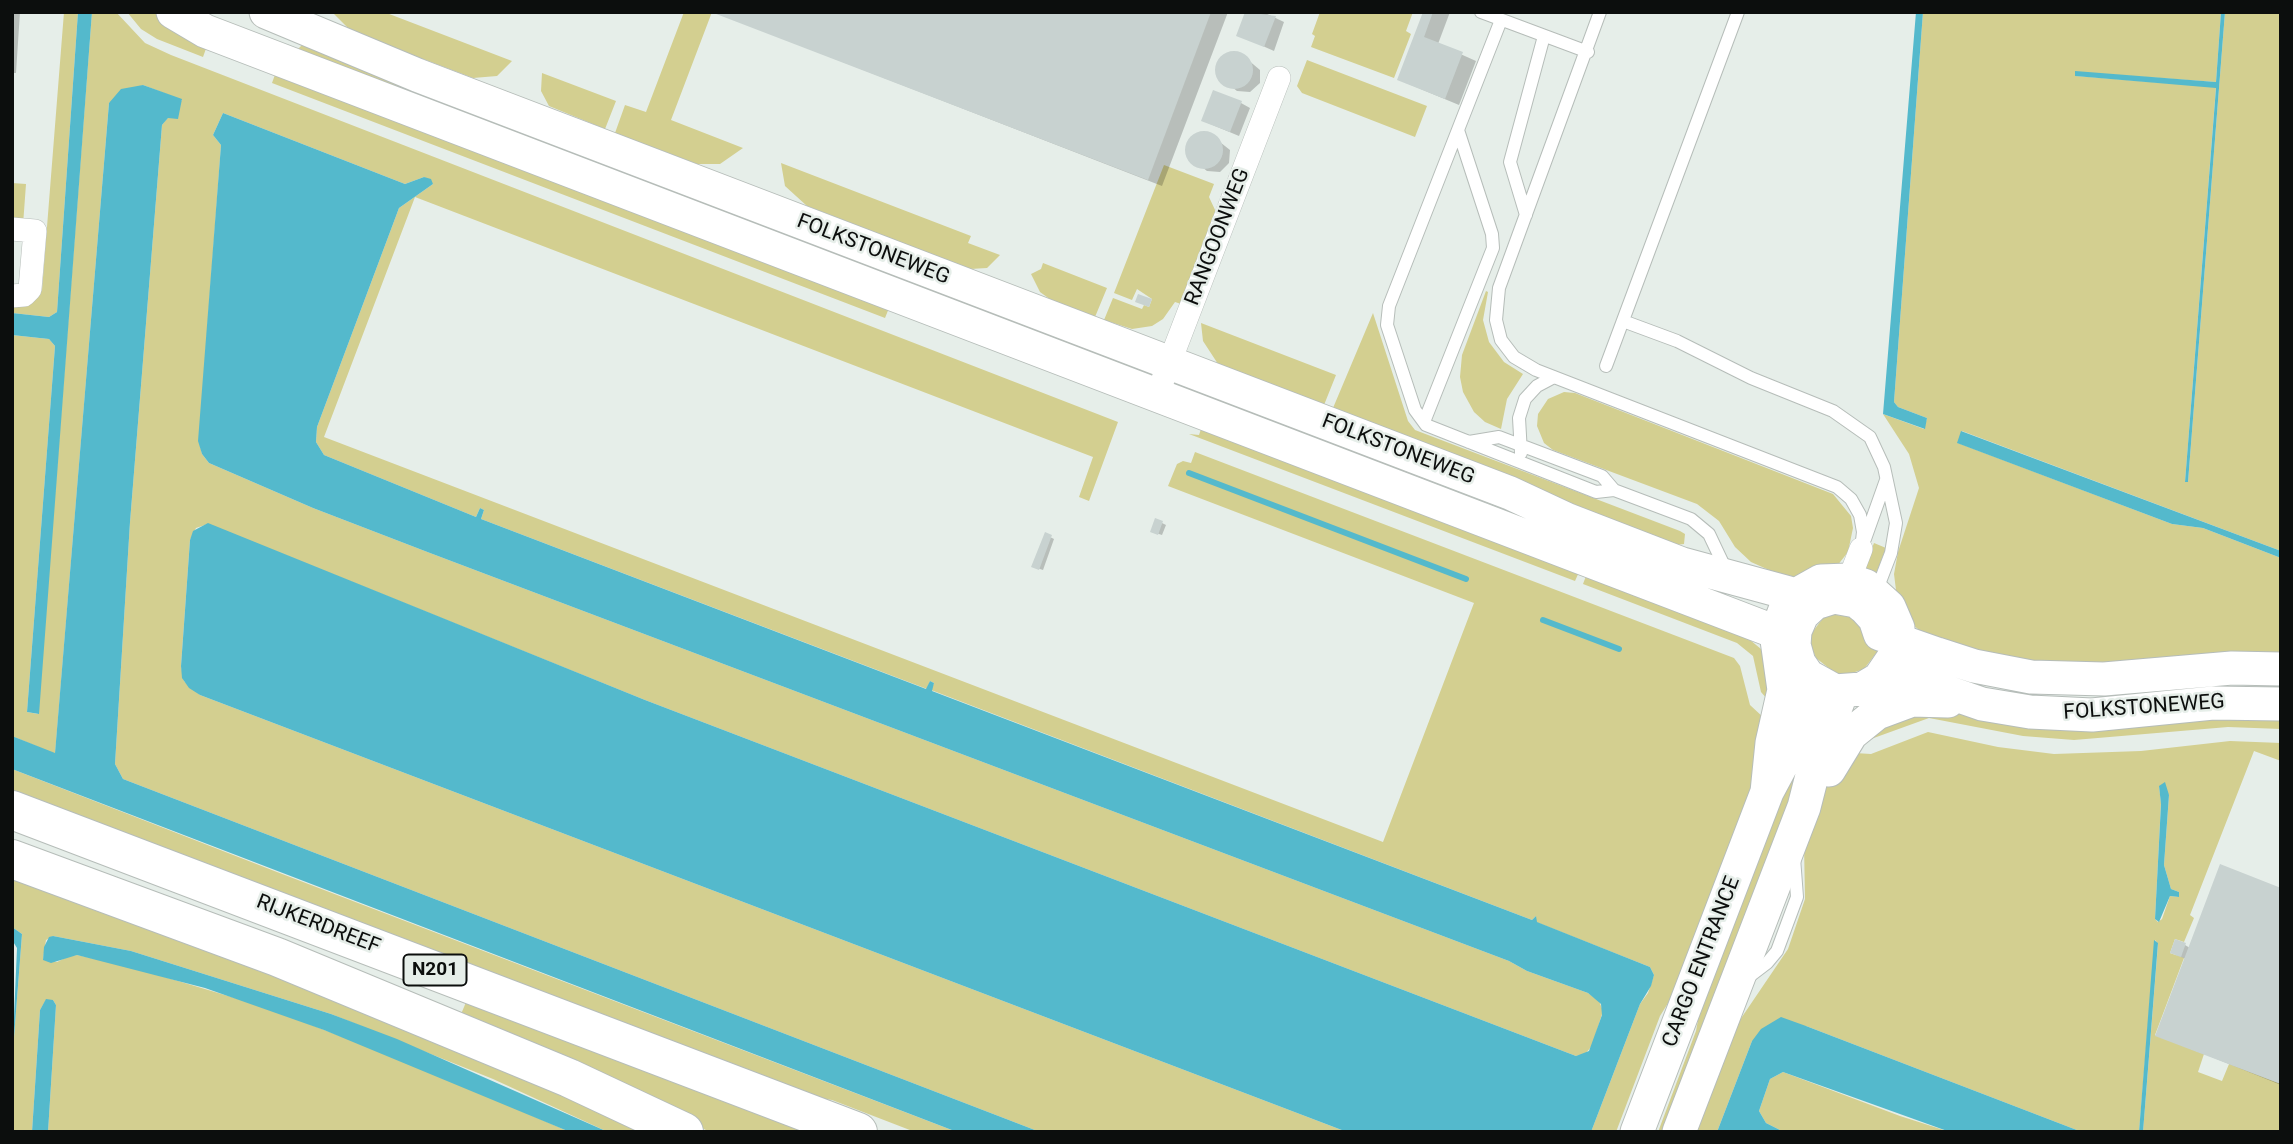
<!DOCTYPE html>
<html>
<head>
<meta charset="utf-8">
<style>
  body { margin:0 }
  #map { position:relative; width:2293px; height:1144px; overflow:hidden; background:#e6eee9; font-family:Roboto,sans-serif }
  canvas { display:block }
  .frame { position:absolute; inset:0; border:14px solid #0c0e0d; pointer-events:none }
</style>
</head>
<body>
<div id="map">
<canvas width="2293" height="1144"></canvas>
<div class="frame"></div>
</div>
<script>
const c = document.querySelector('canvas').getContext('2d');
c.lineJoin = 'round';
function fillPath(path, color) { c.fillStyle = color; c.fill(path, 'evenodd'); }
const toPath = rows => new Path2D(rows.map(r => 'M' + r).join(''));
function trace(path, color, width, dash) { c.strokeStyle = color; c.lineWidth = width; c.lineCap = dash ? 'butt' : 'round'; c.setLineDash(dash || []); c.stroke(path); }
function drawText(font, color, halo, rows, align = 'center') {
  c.font = font + ' Roboto,sans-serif'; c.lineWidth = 5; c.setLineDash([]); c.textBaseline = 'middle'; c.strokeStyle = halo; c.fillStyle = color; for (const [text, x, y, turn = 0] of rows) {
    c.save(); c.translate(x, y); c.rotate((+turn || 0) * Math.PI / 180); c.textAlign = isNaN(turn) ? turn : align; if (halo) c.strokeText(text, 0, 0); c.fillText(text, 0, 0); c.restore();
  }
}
fillPath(toPath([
  [64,12,78,12,57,312,49,317,12,313,12,301,39,295,42,290],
  [92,12,116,12,145,43,171,55,1118,422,1089,501,1079,497,1093,457,415,197,324,437,1383,842,1474,603,1168,486,1177,464,1183,461,1191,463,1195,452,1734,658,1740,666,1750,705,1764,718,1764,755,1685,976,1660,1016,1616,1132,1591,1132,1640,1004,1648,993,1654,975,1650,967,1536,922,1536,916,1532,920,931,690,934,683,930,681,927,689,481,519,484,510,480,508,476,517,324,455,316,442,317,427,399,208,433,184,424,177,405,184,223,113,213,135,221,145,199,441,202,454,209,463,313,508,430,553,1509,961,1527,971,1588,993,1599,1001,1603,1011,1592,1046,1585,1054,1576,1056,645,700,208,524,196,528,190,540,181,666,184,681,200,695,1347,1132,1040,1132,123,779,115,764,130,522,162,125,182,100,143,85,109,103,55,754,12,736,12,335,49,339,55,346,27,712,38,714],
  [127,12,160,12,208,43,203,57,157,39,141,29],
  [332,12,384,12,512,61,497,76,473,78,352,32],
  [684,12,712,12,671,120,743,148,720,164,697,164,615,133,625,105,646,112],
  [1320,12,1413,12,1406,31,1411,34,1394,78,1311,47,1315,36,1312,34],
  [1923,12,2221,12,2216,82,2075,72,2076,76,2216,87,2185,482,2188,482,2225,12,2281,12,2281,551,1962,431,1958,443,2172,524,2203,528,2281,558,2281,658,2129,667,2025,665,1924,634,1913,625,1897,598,1894,574,1898,552,1919,488,1909,454,1883,414,1924,429,1927,418,1898,407,1894,402],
  [303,44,470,111,469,115,298,49],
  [1307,60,1427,106,1415,137,1302,93,1297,86],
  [277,69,891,303,885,318,272,83],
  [542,73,616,101,605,129,549,106,541,91],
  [781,163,971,236,968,243,1000,255,987,268,970,269,807,206,785,186],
  [1164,165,1214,184,1209,197,1216,212,1181,304,1175,302,1163,319,1152,326,1132,329,1104,320,1113,298,1142,309,1144,305,1149,307,1152,299,1137,289,1132,300,1114,293],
  [12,183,26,184,23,225,12,224],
  [1043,263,1107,288,1095,317,1051,300,1040,292,1031,274,1041,269],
  [1486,291,1488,292,1483,320,1489,342,1504,362,1523,374,1507,399,1501,429,1485,422,1474,412,1463,392,1460,377,1462,355],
  [1373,313,1408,421,1415,430,1680,531,1685,534,1684,544,1676,545,1333,408],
  [1201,323,1336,375,1324,405,1218,364,1203,341],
  [1564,392,1575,393,1833,494,1851,516,1853,528,1848,552,1837,566,1805,578,1778,574,1751,562,1735,547,1719,521,1697,504,1553,450,1544,443,1537,426,1538,414,1548,399],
  [1201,429,1233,434,1231,440,1315,472,1318,467,1744,635,1761,649,1772,668,1774,707,1761,692,1753,656,1737,643,1583,584,1586,576,1579,572,1575,581,1189,434,1199,435],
  [1874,543,1886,548,1874,579,1862,574],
  [1831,614,1850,617,1860,627,1865,642,1880,648,1864,669,1846,675,1835,673,1816,658,1811,646,1811,634,1823,618],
  [1905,712,2281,714,2281,729,2228,727,2074,740,2023,736,1929,718,1871,739],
  [1928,732,1998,747,2054,754,2141,751,2230,741,2281,743,2281,761,2254,751,2190,915,2194,918,2184,942,2175,939,2170,953,2184,958,2155,1035,2204,1054,2198,1072,2222,1081,2229,1064,2281,1084,2281,1132,2143,1132,2158,944,2155,940,2139,1132,2082,1132,1806,1026,1752,1041,1717,1132,1690,1132,1725,1042,1788,949,1805,899,1804,844,1819,799,1834,771,1855,753,1871,754],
  [2159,786,2169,795,2164,865,2171,889,2179,892,2179,897,2170,896,2162,919,2158,922,2155,919,2161,803],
  [1819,739,1669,1132,1658,1132,1696,1031,1705,981,1777,794],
  [12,769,277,872,957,1132,915,1132,832,1100,819,1098,12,798],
  [12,871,302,981,658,1132,608,1132,493,1079,331,1014,131,951,53,936,46,940,43,959,57,962,69,956,77,955,128,966,265,1007,415,1065,570,1132,48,1132,56,1005,53,1000,46,1000,40,1010,32,1132,12,1132,12,1063,22,934,12,927],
  [469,995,827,1132,710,1132,617,1087,459,1019],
  [1783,1072,1900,1116,1950,1132,1784,1132,1766,1123,1759,1111,1770,1079]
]), '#d3cf90');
fillPath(toPath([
  [78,12,92,12,39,714,27,712,55,346,49,339,12,335,12,313,49,317,57,312],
  [1916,12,1923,12,1894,402,1898,407,1927,418,1925,429,1883,414],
  [2221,12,2225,12,2188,482,2185,482,2216,88,2075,76,2075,71,2216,82],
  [143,85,182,99,178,119,168,118,162,125,130,522,115,764,123,779,1040,1132,957,1132,12,769,12,736,55,753,109,103,121,89],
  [223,113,405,184,424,177,431,179,433,184,399,208,317,427,316,442,324,455,476,517,480,508,484,510,481,519,926,689,930,681,934,683,932,691,1532,920,1536,916,1537,922,1650,967,1654,975,1651,986,1640,1004,1591,1132,1347,1132,200,695,189,688,182,678,181,666,190,540,193,531,208,523,645,700,1576,1056,1589,1051,1602,1015,1601,1004,1588,993,1527,971,1509,961,430,553,313,508,209,463,202,454,198,441,221,145,213,135],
  [1961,431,2281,551,2281,558,2203,528,2172,524,1957,443],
  [2165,782,2169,795,2164,865,2171,889,2179,892,2179,897,2170,896,2159,922,2155,919,2161,804,2159,786],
  [12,927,22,934,12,1063,17,948,12,940],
  [53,936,131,951,331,1014,397,1039,608,1132,570,1132,324,1030,205,988,77,955,51,963,43,960,44,947,49,937],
  [2154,940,2158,943,2143,1132,2139,1132],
  [46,999,53,1000,56,1005,48,1132,32,1132,40,1010],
  [1781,1017,1806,1026,2082,1132,1950,1132,1783,1072,1770,1079,1759,1111,1766,1123,1784,1132,1717,1132,1752,1041,1761,1029]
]), '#54b9cc');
fillPath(toPath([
  [12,12,20,12,16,73,12,73],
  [714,12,1228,12,1162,186],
  [1247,12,1263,12,1284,22,1274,51,1238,35],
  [1425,12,1450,12,1438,44,1476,61,1459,105,1399,80],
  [1228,54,1241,54,1260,70,1260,83,1250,92,1237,91,1218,76,1219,63],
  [1241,103,1250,108,1239,136,1203,121],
  [1198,134,1211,135,1230,150,1229,163,1220,172,1207,171,1188,156,1189,143],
  [1162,523,1166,525,1162,535,1156,533],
  [1046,535,1054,539,1043,570,1037,568],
  [2281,889,2281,1085,2157,1035,2186,959,2176,955,2185,945,2190,948]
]), '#0003');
trace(toPath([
  [1189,473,1466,579],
  [1543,620,1619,649]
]), '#54b9cc', 6);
fillPath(toPath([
  [711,12,1211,12,1148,180],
  [1245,12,1276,16,1264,47,1236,36],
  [1423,12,1433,12,1424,37,1463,52,1445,99,1397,80],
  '1215 70a19 19 0 1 1 38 0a19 19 0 1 1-38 0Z',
  [1213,90,1242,101,1230,132,1201,121],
  '1185 150a19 19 0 1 1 38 0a19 19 0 1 1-38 0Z',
  [1138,294,1152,299,1149,307,1135,302],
  [1155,518,1163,521,1158,535,1150,532],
  [1045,532,1052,535,1039,570,1031,567],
  [2220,864,2281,888,2281,1084,2155,1036],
  [2175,939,2186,943,2181,957,2170,953]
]), '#c8d2d0');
const lane = toPath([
  [1481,12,1588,52],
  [1600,12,1499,288,1496,320,1501,340,1514,357,1536,370,1837,487,1851,499,1860,515,1863,532,1861,549],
  [1501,20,1389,306,1387,325,1415,410,1426,425,1596,492,1614,490],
  [1526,215,1510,162,1544,36],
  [1623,321,1677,341,1751,378,1833,411,1870,437,1884,467,1896,523,1891,553,1876,592],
  [1606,366,1738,12],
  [1424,422,1493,248,1492,234,1458,130],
  [1469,442,1499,437,1602,476,1614,490,1691,519,1709,534,1727,572],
  [1521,453,1519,418,1525,399,1537,386,1554,377],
  [1865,539,1886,480],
  [1746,979,1767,963,1777,951,1797,897,1794,858]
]);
const street = toPath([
  [12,229,35,231,30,289,24,295,12,296],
  [1157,395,1279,78],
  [1849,580,1861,549]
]);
const secondary = toPath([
  [173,12,205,31,1794,639],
  [266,12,417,75,1510,493,1568,520,1682,564,1796,595],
  [1887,671,1982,704,2030,712,2092,715,2213,703,2281,704],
  [1829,770,1851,734,1877,713,1912,700,1948,701],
  [1767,792,1772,743,1784,690,1777,640,1779,626,1785,610,1796,595,1821,581,1848,580,1866,586,1889,607,1898,628,1897,640,1894,657,1879,679,1862,689,1835,691,1808,676,1799,663,1794,645,1795,631,1802,615,1815,603,1834,597,1856,601,1865,608,1875,619,1880,634,1897,640,1937,654,1974,666,2031,677,2104,679,2232,668,2281,669],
  [1637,1132,1767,792,1790,749,1816,682],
  [1679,1132,1804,807,1816,760,1842,691]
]);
const highway = toPath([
  [12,810,858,1132],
  [12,859,277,957,569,1078,684,1132]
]);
trace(lane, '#b6bdb9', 14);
trace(street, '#b6bdb9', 24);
trace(secondary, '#b6bdb9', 35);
trace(highway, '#b6bdb9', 40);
trace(lane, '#fff', 12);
trace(street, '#fff', 23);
trace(secondary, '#fff', 33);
trace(highway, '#fff', 38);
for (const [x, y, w] of [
  [435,970,63]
]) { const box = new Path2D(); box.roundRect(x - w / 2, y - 15.5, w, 31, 5); c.fillStyle = '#e6eee9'; c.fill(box); trace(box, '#0c0e0d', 2); }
drawText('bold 19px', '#0c0e0d', null, [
  ["N201",435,970]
]);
drawText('21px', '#0c0e0d', '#e6eee9', [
  ["RANGOONWEG",1218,237,-69],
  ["FOLKSTONEWEG",873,250,21],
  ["FOLKSTONEWEG",1398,450,21],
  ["FOLKSTONEWEG",2144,708,-4],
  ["RIJKERDREEF",318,925,21],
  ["CARGO ENTRANCE",1702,962,-69]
]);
</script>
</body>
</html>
